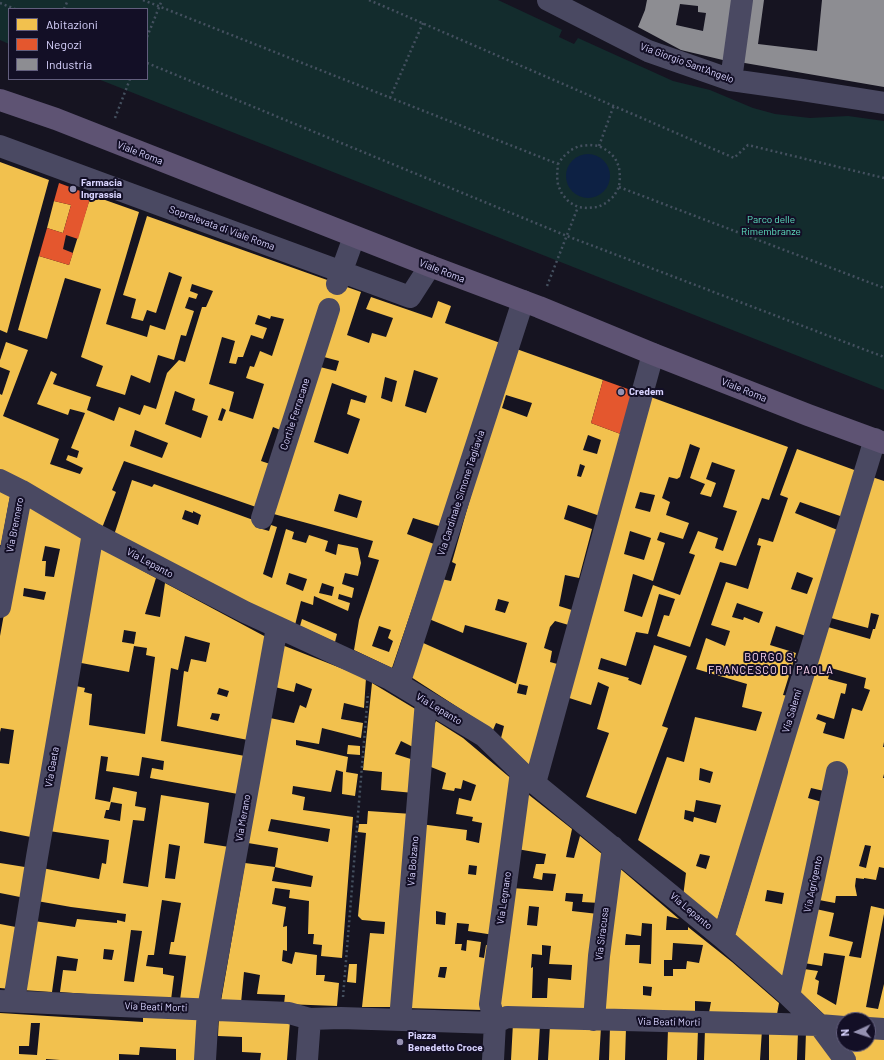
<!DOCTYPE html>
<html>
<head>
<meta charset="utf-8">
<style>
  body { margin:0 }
  #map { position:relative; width:884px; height:1060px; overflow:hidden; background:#161421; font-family:Barlow,sans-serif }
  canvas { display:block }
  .legend { position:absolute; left:8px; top:8px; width:140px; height:72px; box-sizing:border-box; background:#130f26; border:1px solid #625e7d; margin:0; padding:5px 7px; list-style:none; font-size:12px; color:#d9d4ff }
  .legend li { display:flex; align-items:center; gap:8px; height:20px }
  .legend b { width:20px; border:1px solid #625e7d }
  .north { position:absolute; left:836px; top:1012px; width:40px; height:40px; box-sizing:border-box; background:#130f26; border:1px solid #625e7d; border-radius:50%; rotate:267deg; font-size:11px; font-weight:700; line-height:16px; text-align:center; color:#d9d4ff }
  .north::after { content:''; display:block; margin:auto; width:14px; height:18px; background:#9591b1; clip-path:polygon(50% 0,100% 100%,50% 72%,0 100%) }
</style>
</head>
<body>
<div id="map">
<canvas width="884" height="1060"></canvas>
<ul class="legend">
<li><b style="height:11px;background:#f2c14e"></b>Abitazioni</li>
<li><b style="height:11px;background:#e4572e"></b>Negozi</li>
<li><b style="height:11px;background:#8d8d92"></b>Industria</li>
</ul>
<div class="north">N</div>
</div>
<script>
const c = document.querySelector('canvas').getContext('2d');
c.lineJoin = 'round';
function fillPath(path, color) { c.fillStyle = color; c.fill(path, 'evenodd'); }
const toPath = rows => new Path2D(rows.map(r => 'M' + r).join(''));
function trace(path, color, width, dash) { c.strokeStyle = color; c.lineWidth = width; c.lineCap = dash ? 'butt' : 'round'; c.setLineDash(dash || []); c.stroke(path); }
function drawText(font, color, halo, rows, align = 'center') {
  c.font = font + ' Barlow,sans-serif'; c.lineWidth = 4; c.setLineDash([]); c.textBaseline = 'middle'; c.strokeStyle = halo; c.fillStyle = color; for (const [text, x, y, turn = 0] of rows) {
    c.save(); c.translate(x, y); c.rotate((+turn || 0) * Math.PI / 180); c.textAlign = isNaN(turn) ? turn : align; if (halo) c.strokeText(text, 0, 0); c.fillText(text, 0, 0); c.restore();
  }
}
fillPath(toPath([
  [0,0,498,0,562,30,559,37,574,44,578,38,673,81,710,90,753,108,775,114,810,118,848,116,884,121,884,390,98,79,147,79,147,9,9,9,9,44,0,40]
]), '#132c2d');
fillPath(toPath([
  '566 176a22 22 0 1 1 44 0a22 22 0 1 1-44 0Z'
]), '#0d2144');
fillPath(toPath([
  [0,162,49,180,7,333,0,330],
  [91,195,139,212,106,324,147,337,150,325,165,330,182,277,169,272,156,313,147,310,143,321,131,318,136,299,123,295,147,216,361,292,347,335,369,343,372,333,386,337,393,318,366,309,371,297,432,318,438,301,451,306,445,323,503,344,439,526,413,518,407,534,434,544,392,668,354,650,359,620,379,560,368,557,373,541,270,513,316,366,336,371,339,361,324,357,336,321,330,319,333,311,325,308,285,432,273,427,261,461,270,464,256,507,124,461,112,490,116,492,102,528,0,471,0,394,2,395,10,371,0,367,0,360,6,342,28,350,3,416,59,439,50,464,80,474,83,468,66,460,68,455,77,458,79,451,71,448,85,413,70,409,68,415,37,404,51,371,57,374,53,384,91,397,87,410,114,421,119,407,140,415,144,405,156,409,167,373,179,360,185,362,202,307,206,307,213,291,192,284,190,291,198,294,196,299,189,297,185,308,194,311,186,336,181,335,174,360,158,355,150,383,131,375,125,395,96,386,103,366,81,357,101,289,65,278,47,339,18,330,39,256,69,265],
  [258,315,270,319,271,316,284,319,272,356,260,351,254,367,250,366,246,378,264,384,253,419,229,411,234,392,209,384,222,337,235,341,229,363,236,364,238,357,243,357,251,335,263,339,267,328,255,324],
  [414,370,438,378,426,413,405,406],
  [385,377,397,381,392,402,381,398],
  [332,383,367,396,365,403,351,399,347,414,360,419,348,454,314,442],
  [175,391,195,399,192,410,208,416,201,438,165,424],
  [222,408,226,410,222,421,218,420],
  [135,430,168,443,162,458,130,446],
  [339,494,362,501,357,518,334,511],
  [379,626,391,630,388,638,393,641,389,652,372,646],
  [54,201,71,205,63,233,47,228],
  [511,347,603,380,591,423,626,436,600,516,568,505,564,519,592,529,579,578,565,575,559,606,575,611,572,626,555,621,550,627,544,648,552,651,550,662,561,665,531,767,501,738,504,726,496,723,493,730,411,677,421,642,516,684,527,643,465,625,463,633,429,619,441,579,451,581,456,564,452,562,478,471],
  [506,395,532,403,527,417,502,408],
  [588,435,601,440,597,454,583,450],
  [580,464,585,466,581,477,577,476],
  [498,599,509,602,505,613,495,610],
  [519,684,528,686,526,695,517,693],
  [648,396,788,447,769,500,762,498,736,566,720,562,690,647,657,636,664,615,669,616,675,599,659,594,648,634,636,632,626,666,601,658,598,669,629,678,628,680,641,685,654,645,687,656,662,726,668,728,636,814,586,797,609,733,597,729,609,687,598,682,591,705,563,696],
  [690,444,700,448,690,478,705,484,700,494,711,497,716,483,706,479,712,462,735,470,723,507,737,511,723,551,715,548,718,538,698,531,689,553,695,555,680,595,653,585,642,617,624,611,633,574,653,581,665,543,657,540,660,532,683,539,689,523,666,515,670,502,662,498,669,477,677,479,680,477],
  [640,492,655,495,650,512,635,508],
  [630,531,651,538,644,560,624,554],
  [797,449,857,471,843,517,800,502,795,513,840,531,806,636,776,626,770,645,796,653,783,695,788,696,716,924,683,897,686,873,638,840,667,757,684,762,695,717,756,731,762,712,742,707,747,684,696,669,706,638,725,646,730,631,711,625,726,582,748,589,761,546,757,545,759,538,773,542,788,498,780,495],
  [797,572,813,578,807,594,791,589],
  [737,603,763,612,759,623,744,617,743,620,732,617],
  [700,768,713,772,710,783,699,780],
  [696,800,721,805,716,823,694,817,693,822,684,819,685,810,694,812],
  [700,854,710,856,706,869,696,866],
  [872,477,884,481,884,742,883,747,884,747,884,774,883,778,884,778,884,868,879,867,876,880,864,878,864,879,856,878,855,886,857,896,836,896,835,903,819,900,824,791,811,788,808,798,822,802,784,979,734,938,828,627,870,639,873,629,875,629,879,615,871,613,868,628,831,618],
  [831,668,866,678,864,688,870,690,862,711,852,708,844,739,823,733,826,723,816,719,818,714,834,719,841,693,845,694,847,684,828,679],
  [865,845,871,846,866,868,859,866],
  [767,890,784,893,782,904,765,901],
  [132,480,152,487,154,484,256,521,255,527,269,531,271,525,277,527,263,574,272,578,286,529,294,532,292,539,306,543,309,535,328,541,325,551,336,555,338,544,358,548,361,563,358,576,345,573,342,584,354,588,352,598,339,594,338,599,350,603,348,611,314,596,313,605,301,601,295,625,231,595,114,535],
  [185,510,193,513,193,511,201,515,198,525,182,519],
  [289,573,307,579,303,591,286,584],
  [322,583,334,587,332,596,319,593],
  [0,491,10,496,1,545,0,545],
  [24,504,86,539,36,838,0,831,0,763,9,764,14,730,1,728,0,732,0,636],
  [45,546,60,549,54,577,45,576,46,561,42,561],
  [24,588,46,592,44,600,23,596],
  [95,545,156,578,145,614,160,617,165,583,266,637,248,740,177,726,184,671,188,672,191,659,206,662,210,643,185,636,178,670,171,668,161,741,245,756,238,794,150,778,152,768,163,770,164,761,142,757,139,776,106,771,108,757,101,756,95,799,110,802,113,787,137,792,135,806,146,808,144,821,133,820,123,883,148,887,161,795,209,803,204,843,229,847,203,1001,180,1000,186,956,169,954,171,942,174,942,181,903,162,900,154,955,148,955,146,966,163,968,163,974,174,976,171,1000,60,992,63,970,76,971,78,959,57,956,52,992,23,990,34,921,75,927,77,919,117,923,117,920,125,922,126,914,71,907,37,901,42,868,99,879,102,863,106,864,109,840,49,831,76,686,85,688,84,692,92,694,89,725,145,734,155,657,146,655,147,648,134,646,129,672,76,662],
  [124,630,136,632,134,644,122,642],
  [219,688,229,691,227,697,217,694],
  [212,713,220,714,218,721,210,719],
  [111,802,122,804,120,821,104,818,106,810,109,810],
  [169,844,180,846,175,879,165,878],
  [131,930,142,931,134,982,124,981],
  [104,949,114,950,112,960,103,959],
  [302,619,337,634,335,642,300,626],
  [282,645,366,678,364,708,344,703,341,719,363,723,361,738,322,728,319,744,296,740,296,745,348,757,346,772,358,774,355,796,342,794,343,772,336,770,331,792,293,786,292,794,305,797,303,810,353,817,342,958,321,956,322,945,313,944,314,934,308,934,309,901,289,898,290,890,275,888,272,904,286,907,283,927,287,926,287,951,283,950,282,961,292,964,295,952,317,955,316,975,325,975,324,981,339,983,337,1006,284,1004,285,995,257,994,260,975,244,972,241,1003,221,1001,245,863,275,867,272,881,311,887,313,876,275,867,278,848,248,843,270,718,294,723,300,705,306,708,312,689,296,683,294,692,275,687],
  [271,819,330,829,328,842,268,831],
  [372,683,422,713,419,750,401,741,395,754,417,761,414,793,381,790,382,772,363,770],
  [436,721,463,738,514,781,494,935,468,931,469,924,457,923,455,944,462,944,461,950,466,951,467,940,481,942,479,957,484,958,486,945,493,946,483,1010,406,1008,420,824,467,830,466,840,479,843,482,823,472,821,473,817,456,814,459,798,471,801,476,785,463,780,461,789,455,788,454,791,442,789,446,773,426,765,428,738],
  [469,865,477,866,476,875,468,874],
  [436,911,446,913,445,925,436,924],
  [440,967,447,967,445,978,438,977],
  [348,745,360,746,360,755,347,754],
  [524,791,572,829,566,857,574,858,580,836,607,858,600,903,582,902,583,894,566,893,565,901,573,902,572,911,598,914,589,1007,581,1014,496,1010,512,888,553,891,556,874,543,873,542,880,533,878,536,864,544,864,546,854,517,849],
  [529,906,539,907,537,926,527,925],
  [542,945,551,946,549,964,572,965,571,980,548,978,547,998,532,998,533,967,531,968,532,954,542,955],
  [368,811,412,814,394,1007,362,1007,370,933,384,934,385,922,362,920,358,916,366,833,358,832,359,824,367,824],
  [0,863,31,868,25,898,0,893],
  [617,866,679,919,667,916,666,930,688,930,688,927,732,962,779,1003,776,1020,708,1018,711,1002,695,1001,695,1017,602,1014],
  [642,923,652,924,651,964,639,963,640,945,625,945,626,934,641,936],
  [673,943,703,945,699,963,687,961,686,969,673,969,673,976,664,976,664,960,672,960],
  [643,986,652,987,651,996,643,995],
  [871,906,884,909,884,914,866,1007,878,1009,884,984,884,1023,868,1020,830,1020,800,992,804,969,818,971,815,979,819,981,817,994,836,1005,845,956,824,953,822,966,804,963,816,909,834,913,829,936,853,942,849,956,861,958],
  [0,924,21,928,11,989,0,988],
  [349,964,357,964,356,983,347,982],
  [0,1013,143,1022,143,1015,202,1017,199,1060,176,1060,176,1049,140,1047,139,1055,119,1054,119,1060,60,1060,46,1059,46,1060,0,1060],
  [31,1023,40,1023,37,1055,19,1054,19,1046,29,1046],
  [219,1017,290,1021,287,1060,260,1060,261,1053,242,1052,242,1037,218,1036],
  [513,1023,540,1025,538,1060,511,1060],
  [550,1025,601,1027,599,1060,548,1060],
  [610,1027,626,1028,625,1060,609,1060],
  [668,1029,698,1029,697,1060,667,1060],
  [705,1029,762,1030,760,1060,704,1060],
  [769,1030,798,1032,797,1060,769,1060],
  [806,1032,815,1033,834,1060,805,1060],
  [868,1036,884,1036,884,1060,856,1060,845,1044,868,1044]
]), '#f2c14e');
fillPath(toPath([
  [59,183,91,195,78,239,66,235,63,249,73,253,69,265,39,256,47,228,63,233,71,205,54,201],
  [603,380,639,393,626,436,591,423]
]), '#e4572e');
fillPath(toPath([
  [647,0,735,0,727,61,681,50,638,27,645,10],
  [680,4,698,6,698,12,706,13,703,31,676,25],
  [747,0,764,0,758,44,817,51,822,0,884,0,884,87,739,62]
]), '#8d8d92');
trace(toPath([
  [143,0,558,164,557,176,558,185,562,194,569,202,578,207,588,208,598,207,606,203,614,196,619,187,620,177,619,167,615,158,608,151,599,146,590,145,579,146,571,150,563,157,558,164],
  [369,0,734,158,748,145,884,178],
  [0,3,15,9],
  [64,9,68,0],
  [147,37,162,0],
  [147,63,567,236,884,357],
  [390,98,423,23],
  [115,118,130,79],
  [599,146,614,105],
  [619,187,884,288],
  [547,286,578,207],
  [343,997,368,693]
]), '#44505f', 2.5, [2, 3]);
trace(toPath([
  [548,0,648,51,731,80,802,90,884,103],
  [731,80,742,0],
  [0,146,410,297,430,266],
  [337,284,354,237],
  [0,480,22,491,93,533,245,612,390,679,484,736,521,772,723,938,789,996,819,1025,845,1060],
  [262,518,329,309],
  [0,607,22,491],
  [399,684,523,301],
  [535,783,653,354],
  [723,938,875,439],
  [789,996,837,772],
  [0,1001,289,1013,310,1019,341,1018,495,1023,507,1017,819,1025,844,1027],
  [14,1001,37,857,93,533],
  [400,1020,426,701],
  [594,1020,599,956,613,847],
  [868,1028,884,1029],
  [205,1060,208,1009,277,627],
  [307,1060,310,1019],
  [493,1060,495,1023,490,1004,521,772]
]), '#4a4962', 22);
trace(toPath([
  [0,100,56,119,430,266,539,307,653,354,808,415,884,443]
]), '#5e5373', 22);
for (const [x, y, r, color] of [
  [73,189,4,"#9591b1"],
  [621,392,4,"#9591b1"],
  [400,1042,4,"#9591b1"]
]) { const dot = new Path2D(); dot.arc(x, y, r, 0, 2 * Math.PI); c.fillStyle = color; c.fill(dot); trace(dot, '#130f26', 1.5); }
drawText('10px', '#d9d4ff', '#130f26', [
  ["Via Giorgio Sant'Angelo",687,63,20],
  ["Viale Roma",140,153,21],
  ["Soprelevata di Viale Roma",222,228,20],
  ["Viale Roma",442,271,21],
  ["Viale Roma",744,390,22],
  ["Cortile Ferracane",295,414,-72],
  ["Via Cardinale Simone Tagliavia",461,493,-72],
  ["Via Brennero",15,525,-79],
  ["Via Lepanto",150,563,28],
  ["Via Lepanto",439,709,31],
  ["Via Salemi",792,711,-73],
  ["Via Gaeta",52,767,-80],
  ["Via Merano",243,818,-80],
  ["Via Bolzano",413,861,-85],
  ["Via Agrigento",813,884,-78],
  ["Via Legnano",504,898,-82],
  ["Via Lepanto",691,911,40],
  ["Via Siracusa",602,934,-83],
  ["Via Beati Morti",156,1007,2],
  ["Via Beati Morti",669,1022,1]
]);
drawText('bold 10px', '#d9d4ff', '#130f26', [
  ["Farmacia",81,183],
  ["Ingrassia",81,195],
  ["Credem",629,392],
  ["Piazza",408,1036],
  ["Benedetto Croce",408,1048]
], 'left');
drawText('10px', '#5fe0c0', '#130f26', [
  ["Parco delle",771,220],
  ["Rimembranze",771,232]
]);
c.letterSpacing = '1px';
drawText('11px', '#ffd6f0', '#130f26', [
  ["BORGO S.",771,657],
  ["FRANCESCO DI PAOLA",771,670]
]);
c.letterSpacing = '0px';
</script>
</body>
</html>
